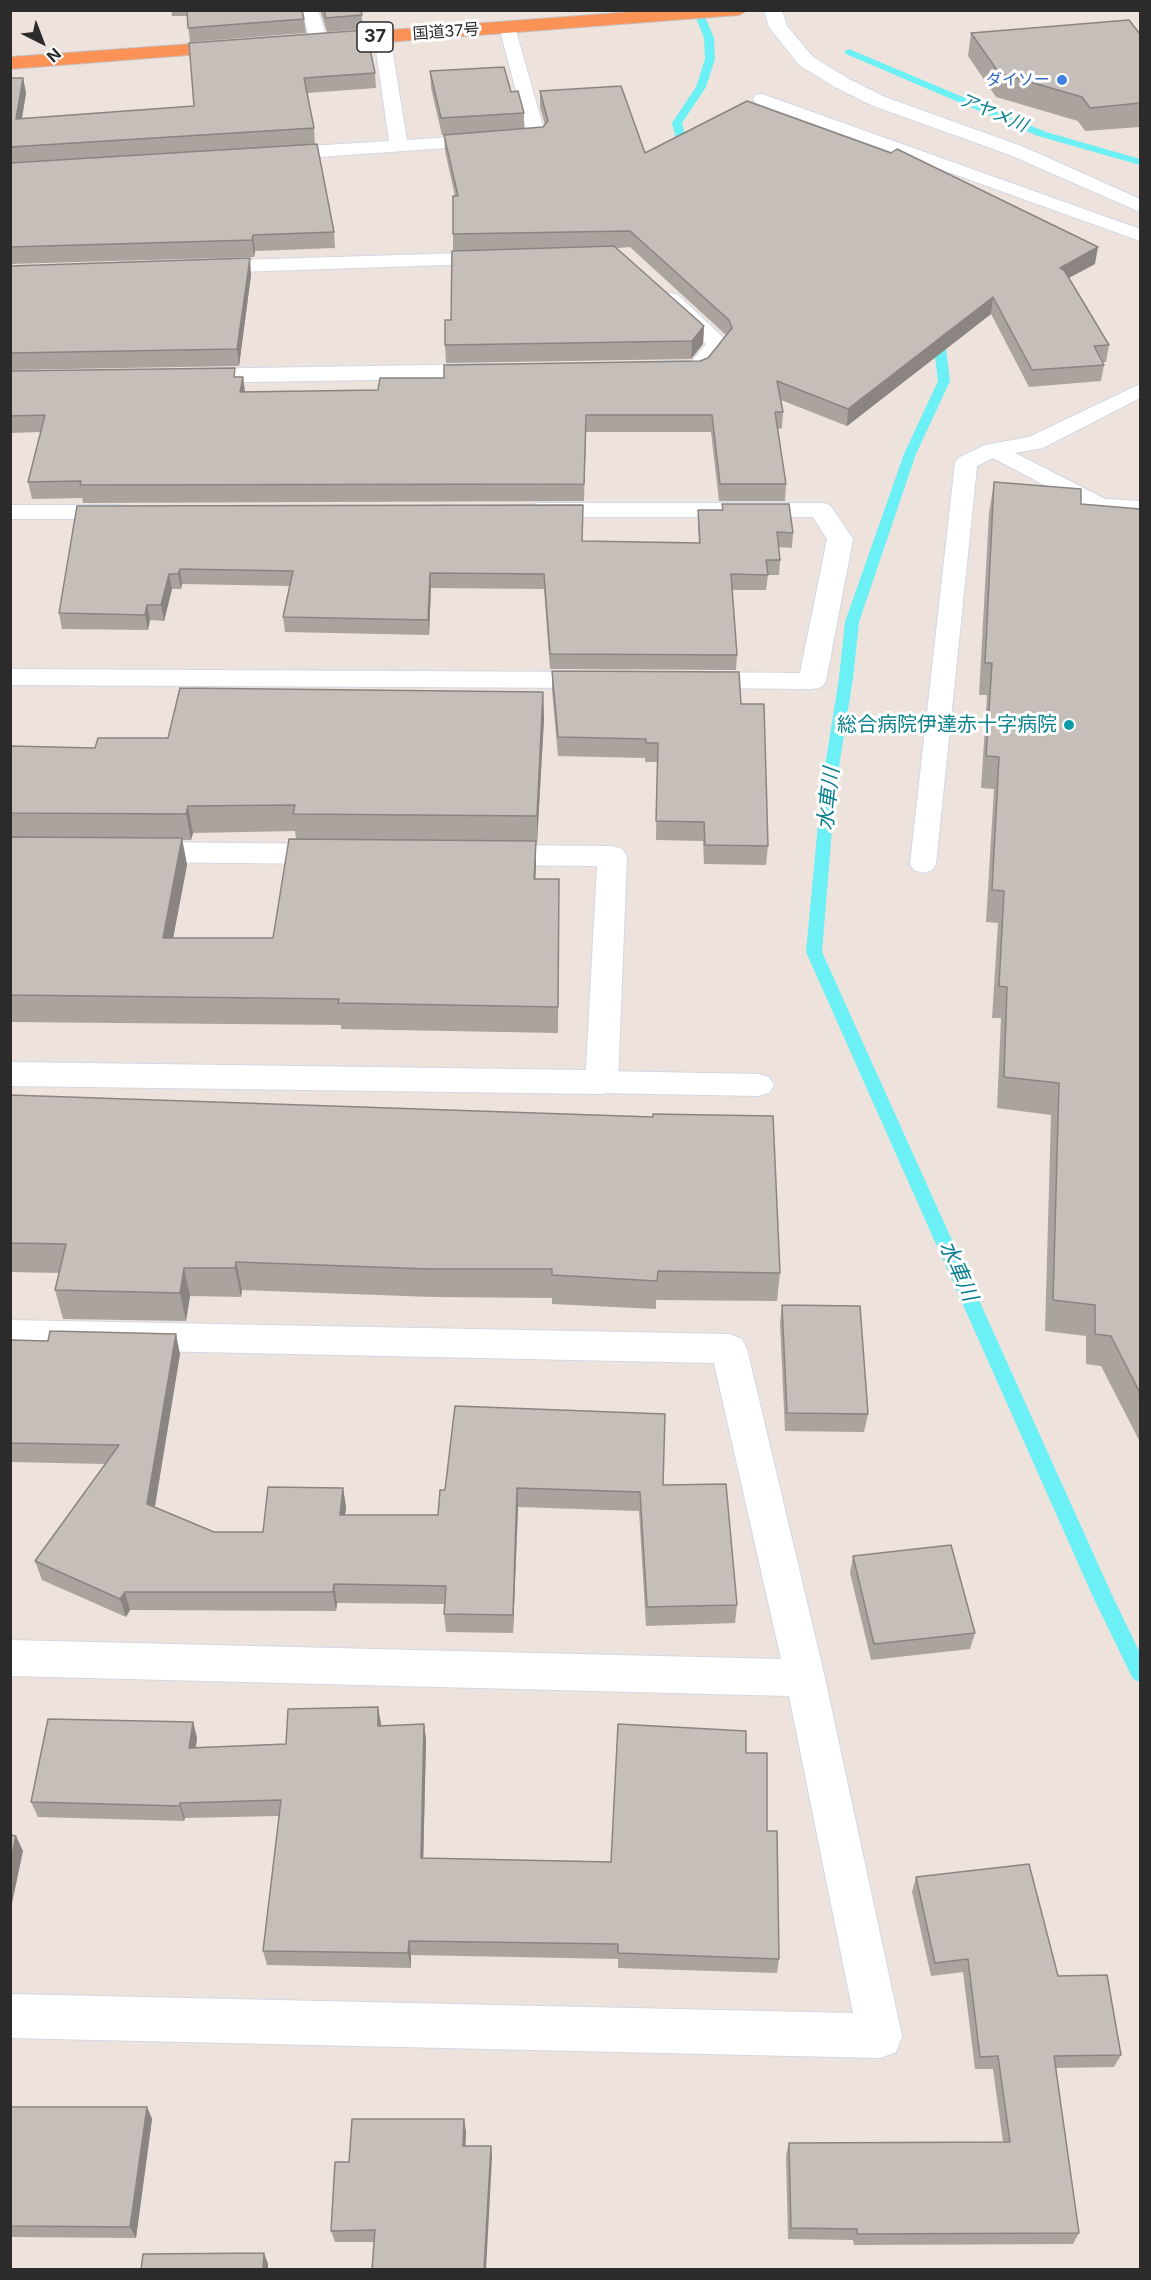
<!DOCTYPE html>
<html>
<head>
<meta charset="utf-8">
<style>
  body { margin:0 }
  #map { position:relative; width:1151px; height:2280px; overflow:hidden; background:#eee2dc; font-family:Inter,sans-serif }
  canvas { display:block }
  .frame { position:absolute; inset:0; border:12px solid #2b2b2b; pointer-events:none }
  .north { position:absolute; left:12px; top:12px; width:60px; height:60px; -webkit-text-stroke:4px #fff; paint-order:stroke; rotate:138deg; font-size:16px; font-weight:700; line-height:24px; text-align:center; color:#2b2b2b }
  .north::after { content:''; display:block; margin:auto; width:21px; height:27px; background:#2b2b2b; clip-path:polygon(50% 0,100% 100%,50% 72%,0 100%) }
</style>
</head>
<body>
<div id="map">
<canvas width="1151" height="2280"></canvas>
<div class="frame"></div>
<div class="north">N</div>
</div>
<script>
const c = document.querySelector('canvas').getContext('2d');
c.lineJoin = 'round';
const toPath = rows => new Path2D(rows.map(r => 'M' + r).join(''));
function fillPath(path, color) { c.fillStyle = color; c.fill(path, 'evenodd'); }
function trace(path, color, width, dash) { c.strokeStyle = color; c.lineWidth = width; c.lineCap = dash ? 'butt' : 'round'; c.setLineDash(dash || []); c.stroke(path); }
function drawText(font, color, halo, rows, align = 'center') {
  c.font = font + ' Inter,"Noto Sans JP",sans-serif'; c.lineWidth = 6; c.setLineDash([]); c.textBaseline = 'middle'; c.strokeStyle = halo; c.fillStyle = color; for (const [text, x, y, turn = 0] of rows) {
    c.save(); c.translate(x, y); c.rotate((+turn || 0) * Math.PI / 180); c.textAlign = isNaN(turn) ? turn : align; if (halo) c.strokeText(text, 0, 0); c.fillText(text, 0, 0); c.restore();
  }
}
fillPath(toPath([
  [693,10,702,10,714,38,715,59,706,87,682,123,689,149,693,154,688,157,679,150,672,123,696,87,705,59,704,38,693,10],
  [849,49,1046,132,1140,159,1140,165,1038,136,846,54,844,52,849,49],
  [929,332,933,333,946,349,950,381,916,454,859,622,853,678,835,792,822,952,1112,1595,1140,1653,1140,1682,1133,1679,1094,1599,806,952,821,792,839,678,845,622,904,454,938,381,934,349,923,335,929,332]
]), '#6af0f5');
const service = toPath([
  [302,10,318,10,328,41,325,45,313,45,310,41,302,10],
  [507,22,515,27,546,137,543,141,278,160,272,158,269,154,272,150,278,148,389,141,374,36,376,32,382,31,388,32,390,36,407,140,527,132,499,27,507,22],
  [762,94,1140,229,1140,241,756,103,753,99,756,95,762,94],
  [1140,384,1140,398,1043,448,1015,453,1105,499,1140,501,1140,515,1092,510,993,458,977,466,936,864,932,870,923,873,914,870,910,864,955,463,958,458,985,445,1029,437,1140,384],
  [602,1071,759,1074,769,1077,774,1085,769,1093,759,1096,602,1093,592,1090,587,1082,592,1074,602,1071]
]);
const minor = toPath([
  [764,10,782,10,787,26,813,57,849,79,885,97,1024,147,1140,199,1140,212,1010,155,871,105,835,87,799,65,769,27,764,10],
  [497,252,505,253,508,258,505,263,207,273,199,272,196,267,199,262,207,261,497,252],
  [670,293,678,295,729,343,707,373,666,375,658,373,655,368,658,363,666,361,692,361,706,344,662,305,659,300,662,295,670,293],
  [489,364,497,366,500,371,497,376,489,378,192,383,184,381,180,376,184,371,192,369,489,364],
  [538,503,821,503,830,505,853,539,826,681,822,687,812,689,696,688,686,686,682,680,686,674,696,672,800,673,827,539,813,517,538,517,529,515,526,510,529,505,538,503],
  [10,505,120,505,129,507,132,512,129,517,120,519,10,519,10,505],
  [10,669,597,672,607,674,611,680,607,686,597,688,10,685,10,669],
  [138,842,333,844,343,847,348,854,343,861,333,864,138,862,128,859,123,852,128,845,138,842],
  [492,845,612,846,622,849,627,856,618,1082,613,1090,602,1094,10,1086,10,1062,586,1070,597,866,492,865,482,862,477,855,482,848,492,845],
  [10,1320,729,1334,742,1339,747,1349,825,1678,902,2036,896,2052,880,2058,10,2038,10,1994,853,2013,789,1696,10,1676,10,1640,781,1659,714,1363,10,1348,10,1320]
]);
const trunk = toPath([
  [658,10,748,10,739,15,323,47,316,45,314,41,316,37,323,35,658,10],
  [233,41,240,43,242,47,240,51,10,69,10,57,233,41]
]);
trace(service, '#d1d9e4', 2);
trace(minor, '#d1d9e4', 2);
trace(trunk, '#c4c4c4', 2);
fillPath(service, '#fff');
fillPath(minor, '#fff');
fillPath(trunk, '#fc9256');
fillPath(toPath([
  [171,10,302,10,304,19,306,33,190,42,187,16,172,16],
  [320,10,361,10,363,29,327,32],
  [971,33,1140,34,1140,127,1085,131,1078,121,996,97,968,56],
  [189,43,375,73,376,88,307,93,314,128,315,143,334,232,335,248,255,251,254,257,10,264,10,78,23,78,26,93,22,119,194,106],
  [430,71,511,92,524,113,524,129,543,127,545,125,540,107,540,91,645,153,1095,264,1069,278,1109,345,1106,362,1103,362,1104,365,1101,381,1029,387,991,314,847,426,781,400,783,412,782,428,778,429,786,484,785,501,719,501,711,432,586,432,584,501,83,503,82,498,32,499,28,482,41,432,10,433,10,371,243,377,245,392,378,390,444,378,700,361,708,358,726,335,630,247,617,248,704,326,703,344,691,359,446,363,445,345,451,320,453,251,453,234,455,196,445,151,444,135,442,135,431,88],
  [10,266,251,275,239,366,10,370],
  [994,482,1081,504,1140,509,1140,1442,1101,1366,1086,1364,1086,1336,1045,1331,1051,1115,997,1108,1001,1018,992,1018,998,923,986,922,994,789,981,788,987,695,979,695,989,513],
  [722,504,793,533,792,548,778,547,780,560,779,575,768,575,766,590,732,590,737,655,736,670,550,669,544,589,431,588,429,635,285,632,283,617,290,586,182,584,181,589,172,589,164,621,150,620,148,630,62,629,59,613,77,506,583,541,699,543,698,525,698,510,722,510],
  [552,671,741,704,768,846,766,865,704,864,703,841,656,840,657,762,645,762,645,758,558,756,552,690],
  [543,692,544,718,537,843,536,843,535,879,559,879,558,1033,341,1029,341,1025,10,1022,10,746,95,748],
  [295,831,296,839,273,938,173,938,187,865,182,840,191,840,193,833],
  [10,1095,780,1273,777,1301,656,1300,656,1309,552,1304,552,1298,432,1297,242,1290,241,1297,190,1296,186,1321,63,1319,55,1290,59,1273,10,1272],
  [782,1305,868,1414,864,1432,785,1431,780,1323],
  [10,1340,48,1341,180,1354,155,1507,214,1532,263,1532,343,1488,346,1507,345,1515,438,1515,445,1490,455,1406,663,1485,737,1605,735,1623,646,1626,639,1511,518,1507,513,1633,446,1632,444,1614,445,1604,337,1603,336,1611,130,1610,126,1617,42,1580,35,1561,106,1464,10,1462],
  [853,1556,975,1633,970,1649,871,1660,850,1573],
  [193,1722,197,1738,196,1748,286,1744,381,1723,381,1726,424,1724,426,1740,423,1858,611,1862,746,1753,767,1831,779,1959,777,1973,618,1968,618,1959,411,1955,411,1968,267,1965,263,1951,279,1816,185,1818,184,1821,38,1817,31,1802],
  [916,1877,1058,1976,1121,2055,1114,2067,1056,2068,1079,2233,1073,2244,854,2245,853,2240,788,2239,786,2155,789,2143,1003,2142,993,2069,975,2069,963,1972,931,1976,912,1892],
  [10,2107,147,2107,152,2119,136,2238,10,2237],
  [466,2131,465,2146,491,2146,492,2158,374,2242,335,2242,331,2231,349,2162]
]), '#aaa39e');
fillPath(toPath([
  [23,78,26,93,19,135,16,119],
  [253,235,255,251,254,257,252,240],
  [1098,247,1095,264,1057,284,1060,268],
  [250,258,251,275,239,366,237,349],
  [993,297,991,314,847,426,848,409],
  [704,326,703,344,691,359,692,341],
  [243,377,245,394,240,392],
  [180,569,182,584,181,589,178,574],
  [430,573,431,588,429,635,428,620],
  [169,574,172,589,164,621,161,605],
  [147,605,150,620,148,630,145,615],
  [543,692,544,718,537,843,537,816],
  [188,806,193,833,191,840,186,814],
  [182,838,187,865,168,965,163,938],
  [536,841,536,868,534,906,534,879],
  [236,1262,242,1290,241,1297,235,1268],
  [184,1268,190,1296,186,1321,180,1293],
  [176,1334,180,1354,152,1523,147,1504],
  [343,1488,346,1507,343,1534,340,1515],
  [517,1488,518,1507,513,1633,513,1615],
  [334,1584,337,1603,336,1611,333,1592],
  [125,1592,130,1610,126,1617,120,1599],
  [378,1707,381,1723,381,1742,378,1726],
  [193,1722,197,1738,193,1764,189,1748],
  [424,1724,426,1740,423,1873,421,1858],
  [180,1803,185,1818,184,1821,180,1806],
  [16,1836,23,1851,10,1913,10,1864],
  [409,1941,411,1955,411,1968,408,1953],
  [147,2107,152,2119,136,2238,130,2227],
  [464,2119,466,2131,465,2158,463,2146],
  [491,2146,492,2158,486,2270,484,2270],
  [264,2253,268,2264,268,2270,263,2270]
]), '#8b8581');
const building = toPath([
  [187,10,302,10,304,19,188,28,187,10],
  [324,10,361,10,362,15,326,18,324,10],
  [1129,20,1140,34,1140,103,1090,108,1082,97,999,73,971,33,1129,20],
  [366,30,375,73,304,78,314,128,10,147,10,78,23,78,16,119,194,106,189,43,366,30],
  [504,67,511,92,518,91,524,113,441,118,430,71,504,67],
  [621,86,645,153,747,101,891,153,897,149,1098,247,1060,268,1064,270,1109,345,1094,346,1104,365,1032,370,993,297,848,409,777,381,783,412,775,412,786,484,720,484,712,415,586,415,584,484,80,485,81,481,28,482,45,415,10,416,10,371,235,368,234,377,243,377,240,392,378,390,380,378,444,378,444,365,700,361,708,358,732,328,729,320,630,231,453,234,453,196,458,196,444,135,543,127,548,121,540,91,621,86],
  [317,144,334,232,253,235,252,240,10,247,10,163,317,144],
  [614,246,704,326,692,341,445,345,445,320,451,320,452,251,614,246],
  [250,258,237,349,10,353,10,266,250,258],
  [994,482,1081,489,1081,504,1140,509,1140,1393,1111,1336,1095,1334,1095,1305,1053,1300,1059,1083,1004,1077,1007,987,999,986,1004,891,992,890,999,757,986,756,992,663,985,663,994,482],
  [722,504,789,504,793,533,777,532,780,560,766,560,768,575,731,574,737,655,550,654,544,574,430,573,428,620,283,617,293,571,180,569,178,574,169,574,161,605,147,605,145,615,59,613,77,506,583,505,582,541,700,543,698,510,723,510,722,504],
  [552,671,739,672,741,704,764,704,768,846,705,845,704,822,656,821,658,743,646,743,646,739,558,737,552,671],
  [180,688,543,692,537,816,293,814,295,805,188,806,186,814,10,813,10,746,95,748,98,738,168,738,180,688],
  [10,837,182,838,163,938,273,938,289,839,536,841,534,879,559,879,558,1007,338,1003,339,999,10,995,10,837],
  [10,1095,653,1117,653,1114,773,1116,780,1273,658,1271,657,1281,552,1275,552,1269,430,1269,236,1262,235,1268,184,1268,180,1293,55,1290,66,1244,10,1243,10,1095],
  [782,1305,860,1306,868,1414,787,1413,782,1305],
  [50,1331,176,1334,147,1504,214,1532,263,1532,268,1487,343,1488,340,1515,438,1515,440,1490,445,1490,455,1406,665,1414,663,1485,726,1484,737,1605,647,1607,640,1492,517,1488,513,1615,444,1614,446,1586,334,1584,333,1592,125,1592,120,1599,35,1561,119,1445,10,1443,10,1340,48,1341,50,1331],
  [951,1545,975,1633,874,1644,853,1556,951,1545],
  [378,1707,378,1726,424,1724,421,1858,611,1862,618,1724,746,1731,746,1753,767,1753,767,1831,777,1831,779,1959,618,1953,618,1944,409,1941,408,1953,263,1951,281,1800,180,1803,180,1806,31,1802,48,1719,193,1722,189,1748,286,1744,288,1709,378,1707],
  [10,1835,16,1836,10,1864,10,1835],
  [1029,1864,1058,1976,1107,1975,1121,2055,1054,2056,1079,2233,857,2234,857,2229,791,2228,789,2143,1010,2142,998,2056,980,2057,968,1959,935,1963,916,1877,1029,1864],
  [10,2107,147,2107,130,2227,10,2226,10,2107],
  [352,2119,464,2119,463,2146,491,2146,484,2270,372,2270,375,2230,331,2231,335,2162,349,2162,352,2119],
  [264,2253,263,2270,141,2270,143,2254,264,2253]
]);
fillPath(building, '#c6beb8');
trace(building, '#8b8581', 1.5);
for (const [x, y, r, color] of [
  [1062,80,6,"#3f7fe0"],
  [1069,725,6,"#0f9aa8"]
]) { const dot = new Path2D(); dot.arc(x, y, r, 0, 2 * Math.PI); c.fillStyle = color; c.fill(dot); trace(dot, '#fff', 2); }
drawText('16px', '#2b2b2b', '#fff', [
  ["国道37号",446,32,-4]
]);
drawText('16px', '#366cbe', '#fff', [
  ["ダイソー",1050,80]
], 'right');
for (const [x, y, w] of [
  [375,37,36]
]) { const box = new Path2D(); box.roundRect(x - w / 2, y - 15, w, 30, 4.5); c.fillStyle = '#fff'; c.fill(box); trace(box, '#2b2b2b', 1.5); }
drawText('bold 18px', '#2b2b2b', null, [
  ["37",375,37]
]);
drawText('italic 18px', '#087f8e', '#fff', [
  ["アヤメ川",993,113,23]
]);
drawText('20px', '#0d838f', '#fff', [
  ["総合病院伊達赤十字病院",1057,725]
], 'right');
drawText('italic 21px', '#087f8e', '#fff', [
  ["水車川",829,799,-84],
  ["水車川",958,1271,66]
]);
</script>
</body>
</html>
